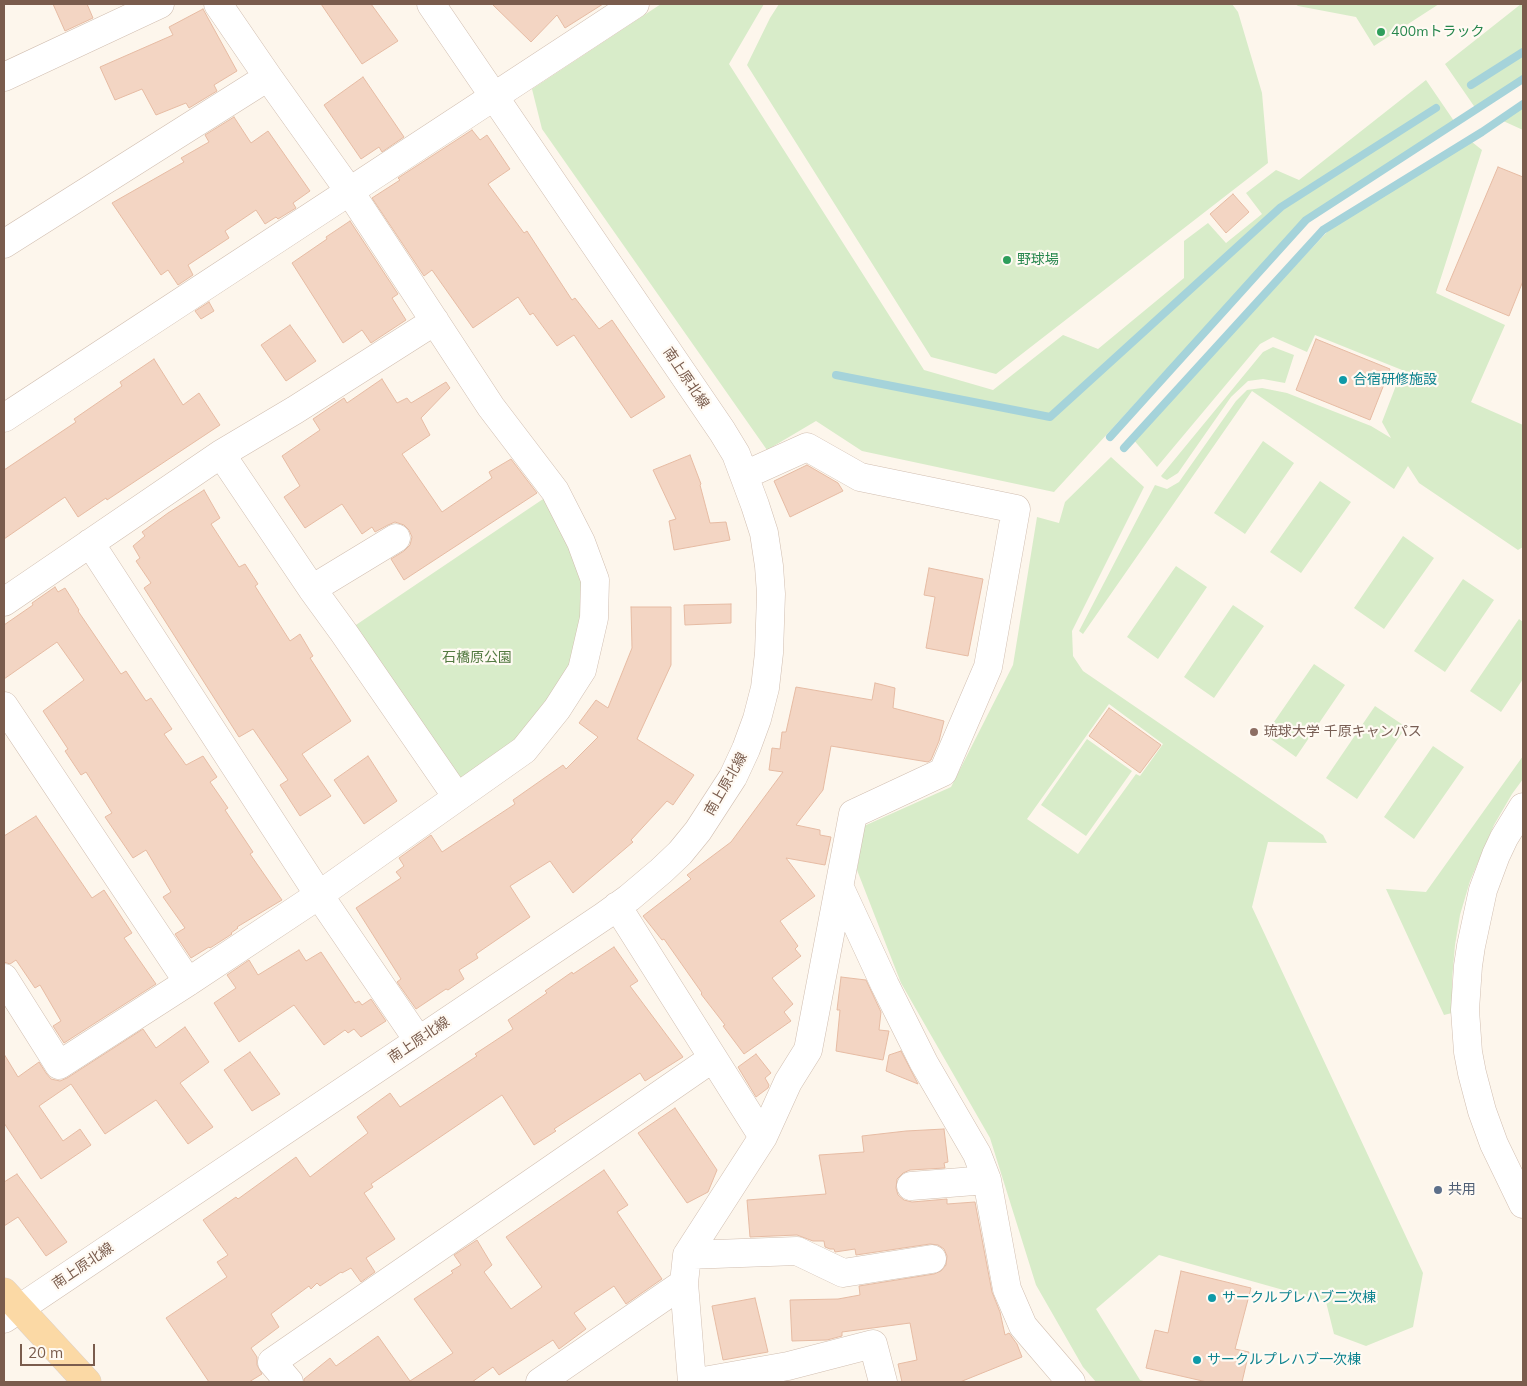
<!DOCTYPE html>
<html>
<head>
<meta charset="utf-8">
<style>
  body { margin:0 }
  #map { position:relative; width:1527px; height:1386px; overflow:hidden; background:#fdf6ec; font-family:Mulish,sans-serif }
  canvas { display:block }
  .frame { position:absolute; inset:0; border:5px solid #7a5c4d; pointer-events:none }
  .scale { position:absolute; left:20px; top:1344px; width:75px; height:22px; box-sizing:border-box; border:2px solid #7a5c4d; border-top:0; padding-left:6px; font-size:15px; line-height:18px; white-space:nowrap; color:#7a5c4d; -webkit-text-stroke:4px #fffaf3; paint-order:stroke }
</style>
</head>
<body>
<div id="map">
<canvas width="1527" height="1386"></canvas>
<div class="frame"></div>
<div class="scale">20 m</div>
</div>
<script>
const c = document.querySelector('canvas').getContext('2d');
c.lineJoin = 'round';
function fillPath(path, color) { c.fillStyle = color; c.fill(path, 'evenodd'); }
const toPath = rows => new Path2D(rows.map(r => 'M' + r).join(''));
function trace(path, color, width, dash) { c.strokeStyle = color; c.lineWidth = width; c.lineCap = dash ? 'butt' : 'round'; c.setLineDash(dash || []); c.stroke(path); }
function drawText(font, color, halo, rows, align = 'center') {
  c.font = font + ' Mulish,"Noto Sans JP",sans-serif'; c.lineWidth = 4.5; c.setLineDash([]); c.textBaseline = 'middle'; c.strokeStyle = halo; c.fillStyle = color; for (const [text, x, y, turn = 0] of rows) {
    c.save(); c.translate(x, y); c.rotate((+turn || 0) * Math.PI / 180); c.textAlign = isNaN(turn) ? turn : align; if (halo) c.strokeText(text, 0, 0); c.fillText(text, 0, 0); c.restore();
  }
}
fillPath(toPath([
  [661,4,764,4,729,64,924,370,993,390,1063,335,1098,349,1184,278,1184,241,1208,223,1226,243,1262,214,1246,193,1276,170,1299,180,1426,80,1454,121,1308,215,1054,492,862,451,816,421,767,450,542,129,532,89],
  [779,4,1232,4,1238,12,1262,93,1268,163,996,374,931,357,747,65,770,18],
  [1295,4,1439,4,1374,46,1356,17,1298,6],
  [1521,4,1523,4,1523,78,1476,109,1445,64],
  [1523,105,1523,130,1501,120],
  [1472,142,1482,150,1436,293,1505,325,1471,402,1523,425,1523,547,1518,550,1419,483,1408,466,1394,489,1252,391,1083,634,1079,631,1155,485,1167,489,1179,482,1236,401,1247,390,1262,388,1287,393,1371,426,1391,438,1382,422,1402,370,1315,335,1307,352,1273,337,1260,344,1157,467,1132,438,1329,230],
  [1273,347,1294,355,1285,383,1263,379,1248,381,1231,397,1178,473,1167,480,1163,478,1161,476,1263,352],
  [1263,441,1294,463,1245,534,1214,513],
  [1111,457,1144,487,1072,631,1073,656,1083,671,1323,835,1327,843,1268,842,1252,907,1423,1273,1413,1327,1366,1346,1334,1334,1326,1302,1159,1255,1096,1309,1140,1380,1147,1382,1096,1382,1083,1367,1036,1285,990,1138,901,983,857,870,864,826,951,787,1013,665,1037,517,1059,523,1065,502],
  [1109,704,1163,744,1140,776,1136,774,1078,854,1027,819],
  [1320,481,1351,502,1301,573,1270,552],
  [555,491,594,618,557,709,457,797,344,633],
  [1403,536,1434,558,1384,629,1354,608],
  [1176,566,1207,587,1158,659,1127,637],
  [1463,579,1494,600,1445,672,1414,651],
  [1233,605,1264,626,1214,698,1184,677],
  [1519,619,1523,622,1523,679,1501,712,1470,691],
  [1314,664,1345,685,1296,757,1265,735],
  [1375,706,1406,727,1357,799,1326,778],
  [1087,739,1132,771,1086,836,1041,805],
  [1433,746,1464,767,1414,839,1384,817],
  [1523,756,1523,779,1512,794,1494,825,1470,881,1460,915,1455,945,1452,980,1452,1013,1444,1015,1386,889,1426,892]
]), '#d8ecc9');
trace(toPath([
  [1471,85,1523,52],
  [836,375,1050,417,1281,207,1436,108],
  [1110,437,1306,220,1523,79],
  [1124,448,1323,230,1482,132,1523,104]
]), '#a5d3da', 8);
const building = toPath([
  [53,4,87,4,93,18,65,31,53,4],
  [321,4,371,4,398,41,362,64,321,4],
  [492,4,603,4,565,28,557,15,531,42,492,4],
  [203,9,237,71,214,85,217,91,189,108,186,103,156,115,142,89,115,100,100,67,173,35,169,27,203,9],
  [363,77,404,137,382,152,379,147,361,159,324,105,363,77],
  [234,117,251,143,268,131,310,191,293,203,296,208,278,219,276,217,265,224,256,210,225,231,229,238,188,265,193,275,178,285,168,270,161,275,112,203,184,162,181,158,209,142,205,135,234,117],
  [472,130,480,140,487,135,510,169,488,184,524,233,527,231,572,300,575,298,599,329,612,320,665,397,631,418,574,335,557,346,533,313,530,315,518,297,473,328,432,270,424,276,372,198,400,180,398,178,472,130],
  [1498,167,1523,177,1523,281,1509,316,1446,290,1498,167],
  [1233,194,1249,212,1226,233,1210,214,1233,194],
  [350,221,398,294,392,298,406,320,371,343,362,330,343,343,292,263,327,239,326,237,350,221],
  [209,302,214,311,201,319,195,311,209,302],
  [290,325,316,361,286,381,261,345,290,325],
  [1316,339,1390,369,1370,420,1296,390,1316,339],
  [154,359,183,405,199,393,220,425,107,500,106,498,78,517,65,497,4,539,4,470,76,422,74,419,122,386,120,382,154,359],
  [382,379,397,403,407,398,411,403,446,382,450,388,421,418,430,435,402,454,442,512,492,478,489,472,511,459,537,493,404,580,391,559,404,551,410,545,412,537,409,530,404,525,395,522,388,525,375,532,372,527,362,534,342,504,305,528,284,497,300,486,282,456,320,430,313,419,344,398,347,403,382,379],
  [690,455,701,484,700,485,710,523,726,522,730,540,674,550,669,521,676,519,653,470,690,455],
  [807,465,838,483,843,491,790,517,774,481,807,465],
  [204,490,220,518,211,524,239,567,245,564,258,584,255,586,290,641,300,634,313,656,310,658,351,721,302,754,331,796,300,816,280,785,288,780,253,729,239,737,144,588,151,583,136,561,140,558,133,546,145,536,142,532,168,513,204,490],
  [929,568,983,579,968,656,926,648,935,597,924,595,929,568],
  [55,587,58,592,65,588,79,610,78,611,121,674,126,671,146,701,151,698,172,729,164,734,186,765,203,756,217,777,210,782,228,808,225,810,253,852,250,854,282,900,237,927,238,928,231,933,232,934,210,948,209,947,191,958,175,934,185,928,163,897,171,892,146,850,133,858,105,817,112,813,86,772,81,775,65,751,68,749,43,711,84,680,57,642,4,679,4,625,33,605,32,603,55,587],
  [731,604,731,623,685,625,684,605,731,604],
  [631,607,671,607,671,665,637,739,694,775,673,805,667,801,631,840,633,842,573,893,550,861,510,886,530,917,476,954,478,958,459,970,464,979,448,990,446,989,416,1009,397,982,401,979,356,908,401,878,396,872,404,866,399,858,431,835,442,852,515,804,513,800,563,765,566,769,598,737,579,723,596,700,608,708,632,648,631,607],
  [875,683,895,688,893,708,944,721,939,741,931,760,928,762,831,746,823,790,796,825,820,830,820,835,831,837,825,865,786,858,815,896,780,921,798,946,795,949,801,956,772,978,793,1004,784,1012,791,1021,744,1054,723,1026,725,1025,701,994,702,993,664,939,662,940,643,916,691,879,687,875,731,842,783,772,769,770,772,748,780,749,782,732,786,732,796,687,872,700,875,683],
  [1109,708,1161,745,1140,773,1089,736,1109,708],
  [368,756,397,801,364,824,334,780,368,756],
  [36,816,92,898,104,890,132,933,124,938,156,984,64,1043,53,1026,61,1021,40,985,35,988,16,960,10,964,4,962,4,836,36,816],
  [614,947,638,981,630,986,683,1057,645,1081,640,1073,554,1129,556,1131,534,1145,502,1095,371,1184,373,1187,364,1193,395,1239,366,1258,375,1272,361,1282,351,1268,342,1273,341,1272,320,1286,317,1283,311,1289,309,1286,271,1314,279,1327,251,1348,257,1357,257,1365,262,1374,249,1382,209,1382,166,1318,227,1277,217,1262,228,1255,203,1220,236,1197,238,1199,296,1157,310,1177,368,1133,357,1117,390,1093,400,1107,477,1056,475,1054,513,1029,508,1020,547,993,545,991,572,972,573,974,614,947],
  [299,950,306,961,321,952,355,1003,359,1001,362,1005,371,999,386,1021,361,1037,354,1029,348,1033,345,1030,324,1045,294,1005,239,1042,214,1003,236,988,227,975,249,960,258,975,299,950],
  [841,977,866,980,881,1012,879,1030,889,1031,883,1060,836,1051,840,1010,837,1010,841,977],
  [185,1027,209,1062,180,1083,213,1127,188,1144,156,1100,105,1134,71,1084,39,1106,63,1141,80,1129,91,1145,41,1179,4,1123,4,1054,18,1077,39,1062,46,1073,51,1079,60,1081,67,1078,143,1029,156,1048,185,1027],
  [901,1051,916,1080,918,1084,886,1071,889,1055,901,1051],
  [250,1052,280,1094,252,1111,224,1070,250,1052],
  [756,1054,771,1073,765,1078,769,1085,768,1088,756,1097,738,1067,756,1054],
  [675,1108,717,1170,708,1192,687,1203,638,1133,675,1108],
  [944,1129,948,1162,944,1163,945,1168,910,1170,903,1173,897,1179,896,1188,898,1195,904,1200,912,1202,947,1199,947,1204,975,1202,992,1292,1000,1312,1005,1335,1009,1333,1017,1344,1022,1357,960,1382,902,1382,898,1364,917,1360,910,1323,842,1332,842,1336,827,1340,792,1341,790,1300,838,1299,860,1295,859,1286,934,1274,941,1271,946,1265,947,1256,944,1249,938,1245,930,1244,856,1255,855,1249,835,1252,834,1249,830,1249,825,1247,824,1241,813,1241,797,1235,750,1237,747,1200,826,1194,819,1155,864,1152,862,1136,906,1131,944,1129],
  [604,1170,628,1205,617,1212,662,1279,626,1304,614,1286,574,1313,586,1329,559,1349,553,1340,499,1375,493,1367,472,1382,304,1382,304,1379,330,1358,336,1366,378,1336,410,1381,453,1353,414,1299,453,1273,451,1271,461,1265,454,1255,477,1240,492,1265,484,1272,511,1309,542,1287,506,1237,604,1170],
  [17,1174,67,1242,46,1256,18,1217,4,1226,4,1182,17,1174],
  [1181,1271,1251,1288,1235,1349,1249,1352,1242,1382,1207,1382,1146,1368,1155,1330,1168,1333,1181,1271],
  [755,1298,768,1352,723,1360,712,1306,755,1298]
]);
fillPath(building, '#f3d5c3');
trace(building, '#e6bba3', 1);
const minor = toPath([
  [4,77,160,4],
  [4,244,268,77],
  [4,418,635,4],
  [221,454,312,589,344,633,457,797],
  [90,543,319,895,418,1040],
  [312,589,396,538],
  [4,602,221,454,295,410,435,321],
  [4,706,188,982],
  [1523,807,1504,838,1496,855,1483,890,1471,946,1468,966,1465,1010,1468,1052,1472,1073,1482,1111,1494,1144,1523,1204],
  [840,888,885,985,924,1063,977,1154,987,1180,1007,1289,1023,1326,1071,1382],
  [617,906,763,1137],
  [4,978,59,1065,188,982,319,895,524,750,557,709,582,670,594,618,595,580,581,542,555,491,491,407,350,192,268,77,218,4],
  [911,1186,987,1180],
  [687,1255,797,1251,843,1273,932,1259],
  [4,1319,604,916,629,898,661,871,680,853,698,831,733,777,746,749,757,719,765,688,769,653,771,594,769,566,764,533,755,505,736,454,722,431,431,4],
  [289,1382,272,1362,713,1058],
  [540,1382,684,1283],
  [692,1382,684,1283,687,1255,763,1137,788,1082,808,1050,853,814,943,772,988,667,1016,509,860,477,807,447,745,475],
  [698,1382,788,1366,873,1344,883,1382]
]);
const major = toPath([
  [4,1292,87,1382]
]);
trace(minor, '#d1beb0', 29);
trace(major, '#dad1cd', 29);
trace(minor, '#fff', 28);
trace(major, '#fbd9a5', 28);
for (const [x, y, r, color] of [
  [1381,32,5,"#2e9e5b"],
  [1007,260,5,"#2e9e5b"],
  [1343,380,5,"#0f9aa8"],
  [1254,732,5,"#8d6e63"],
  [1438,1190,5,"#5c6f8a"],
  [1212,1298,5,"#0f9aa8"],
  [1197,1360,5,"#0f9aa8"]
]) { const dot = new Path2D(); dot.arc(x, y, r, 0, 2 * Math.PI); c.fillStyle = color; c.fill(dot); trace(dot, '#fffaf3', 2); }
drawText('14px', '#27864d', '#fffaf3', [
  ["400mトラック",1391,32],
  ["野球場",1017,260]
], 'left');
drawText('14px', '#7a5c4d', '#fffaf3', [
  ["南上原北線",686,378,56],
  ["南上原北線",726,784,-60],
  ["南上原北線",419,1040,-34],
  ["南上原北線",83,1266,-34]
]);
drawText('14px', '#0d838f', '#fffaf3', [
  ["合宿研修施設",1353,380],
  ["サークルプレハブ二次棟",1222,1298],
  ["サークルプレハブ一次棟",1207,1360]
], 'left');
drawText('14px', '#537a41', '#fffaf3', [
  ["石橋原公園",477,658]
]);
drawText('14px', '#785e54', '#fffaf3', [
  ["琉球大学 千原キャンパス",1264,732]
], 'left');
drawText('14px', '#4e5e75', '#fffaf3', [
  ["共用",1448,1190]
], 'left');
</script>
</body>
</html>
